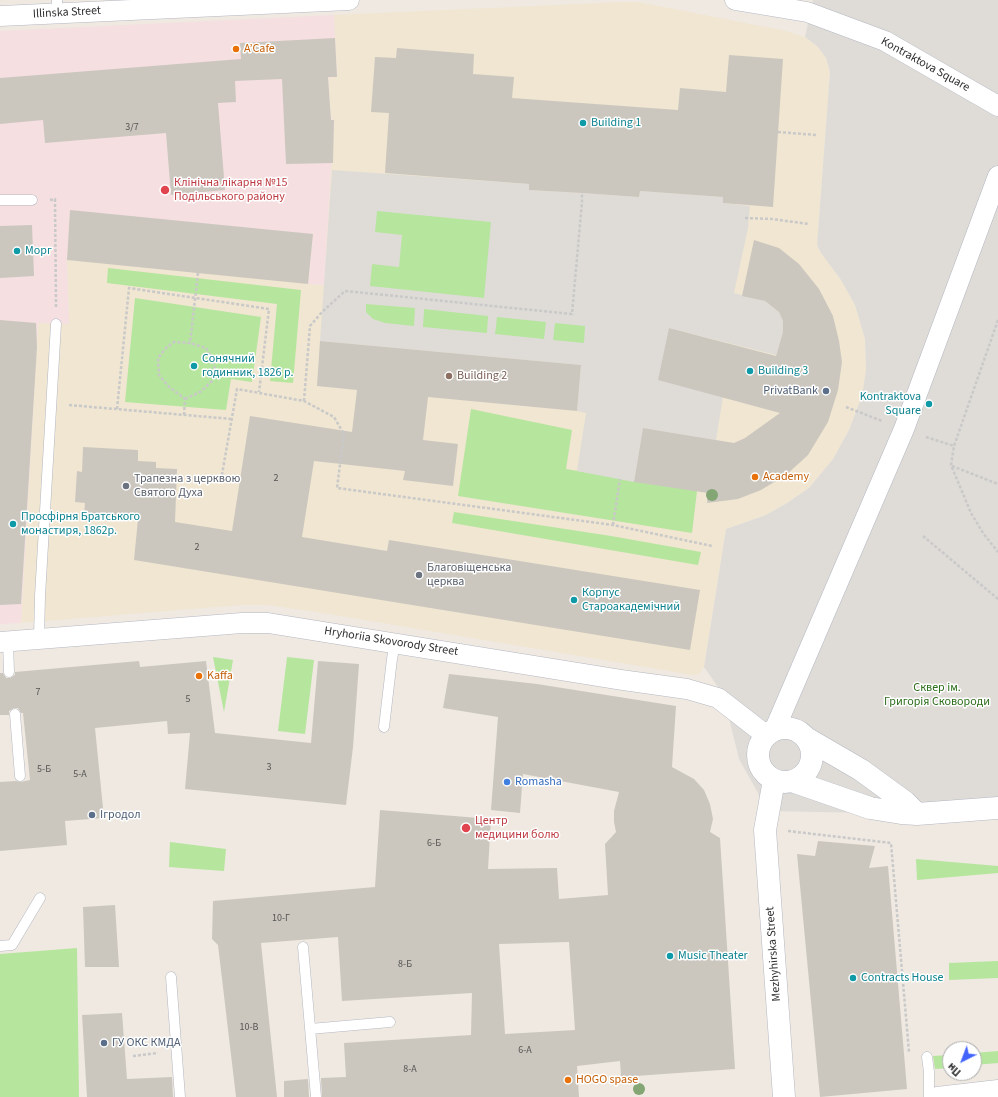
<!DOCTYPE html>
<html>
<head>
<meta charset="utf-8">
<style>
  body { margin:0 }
  #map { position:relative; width:998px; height:1097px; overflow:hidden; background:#efe9e1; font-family:"Source Sans 3",sans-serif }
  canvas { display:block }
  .north { position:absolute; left:942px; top:1041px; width:40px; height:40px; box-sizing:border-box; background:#fff; border:1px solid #ababab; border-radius:50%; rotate:222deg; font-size:11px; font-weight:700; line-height:16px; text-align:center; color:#2e2e2e }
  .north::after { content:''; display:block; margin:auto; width:14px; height:18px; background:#4264fb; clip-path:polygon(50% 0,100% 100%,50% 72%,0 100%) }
</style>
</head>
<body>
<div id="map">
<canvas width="998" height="1097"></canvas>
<div class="north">Пн</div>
</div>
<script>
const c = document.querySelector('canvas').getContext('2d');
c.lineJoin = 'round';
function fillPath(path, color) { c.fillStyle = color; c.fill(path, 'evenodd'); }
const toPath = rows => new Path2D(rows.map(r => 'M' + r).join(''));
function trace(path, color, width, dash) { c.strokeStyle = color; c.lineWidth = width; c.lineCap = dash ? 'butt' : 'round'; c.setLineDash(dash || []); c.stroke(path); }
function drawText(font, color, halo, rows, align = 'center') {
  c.font = font + ' "Source Sans 3",sans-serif'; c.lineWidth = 3; c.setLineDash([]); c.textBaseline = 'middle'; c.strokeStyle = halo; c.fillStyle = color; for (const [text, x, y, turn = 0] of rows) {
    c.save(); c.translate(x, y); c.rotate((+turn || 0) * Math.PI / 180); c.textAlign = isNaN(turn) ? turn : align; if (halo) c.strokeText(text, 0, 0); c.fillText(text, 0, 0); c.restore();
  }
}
fillPath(toPath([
  [623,2,638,2,786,31,805,37,818,47,826,58,830,72,817,245,821,253,841,280,855,305,865,339,866,370,862,396,849,430,833,459,809,488,787,503,766,515,726,529,706,653,704,667,700,673,695,675,687,674,329,614,268,605,240,605,21,623,38,323,69,324,67,260,70,210,313,234,308,284,324,285,334,120,331,120,328,77,337,77,334,15]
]), '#f0e6d1');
fillPath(toPath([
  [334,15,337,77,328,78,331,119,334,120,324,285,308,284,313,235,70,211,67,260,69,324,38,323,21,623,0,624,0,31]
]), '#f5dfe0');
fillPath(toPath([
  [340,185,609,208,596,361,329,334],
  [108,268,301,290,293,383,270,381,277,304,107,283],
  [135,298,261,317,252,382,231,379,226,410,125,402],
  [471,409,572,430,566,469,697,491,692,533,458,496],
  [454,512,611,536,701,552,698,565,452,523],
  [213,657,233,660,224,712],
  [287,657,314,660,305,734,278,731],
  [170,842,226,849,224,871,169,867],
  [916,859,998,866,998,873,917,880],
  [77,948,79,1097,0,1097,0,954],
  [998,961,998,978,949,980,949,963],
  [998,1051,998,1063,974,1065,974,1053],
  [950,1055,950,1068,935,1069,933,1056]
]), '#b6e59e');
fillPath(toPath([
  [813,0,998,0,998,808,917,814,768,811,739,759,723,694,704,667,726,529,766,515,787,503,809,488,833,459,849,430,862,396,866,370,865,339,855,305,841,280,821,253,817,245,830,72,826,58,818,47,805,37],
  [332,170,529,184,529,190,582,193,639,197,640,191,723,197,723,203,750,206,748,228,734,293,765,301,779,312,783,321,783,332,776,355,669,328,723,397,716,440,643,428,634,482,577,471,586,413,577,411,581,365,320,341],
  [377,211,491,222,484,298,370,286,372,264,399,267,402,235,375,232],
  [366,304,415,308,414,326,385,323,373,319,366,312],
  [424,309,488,316,487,333,423,327],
  [497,317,546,322,544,339,495,334],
  [555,323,585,326,584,343,553,340]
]), '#dfdcd8');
fillPath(toPath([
  [335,38,337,77,328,77,331,120,334,120,333,163,286,164,282,79,235,81,236,102,218,103,225,190,171,195,166,133,45,143,43,120,0,124,0,78,241,59,240,43],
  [397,48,474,54,473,74,514,77,512,98,678,110,680,88,726,92,729,55,783,59,773,207,723,203,723,197,640,191,639,197,582,193,529,190,529,184,385,173,389,113,371,112,375,57,396,58],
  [70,210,313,234,308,284,67,260],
  [32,225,34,276,0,278,0,226],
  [754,240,779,248,799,264,819,289,833,316,839,341,842,362,838,390,828,422,808,455,786,475,761,490,738,499,707,503,708,493,634,482,643,428,734,443,745,438,780,413,658,380,669,328,776,356,783,332,783,321,779,312,765,301,742,296],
  [0,320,36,323,37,347,21,604,0,605],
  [320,341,581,365,577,411,428,397,423,440,458,444,453,486,403,480,405,471,314,461,302,537,387,551,389,540,700,590,690,650,134,560,138,519,84,516,85,503,75,502,77,471,82,472,83,447,138,450,138,461,156,462,156,468,177,469,175,522,232,531,250,416,352,432,357,390,317,386],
  [139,661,140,667,206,661,215,733,311,743,318,661,359,664,353,747,346,805,185,789,190,733,168,734,167,721,95,728,104,818,65,821,67,845,0,851,0,782,16,781,20,782,30,780,23,713,21,713,18,708,14,708,9,711,9,715,0,715,0,673,3,673,6,678,10,678,15,675,15,672],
  [449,674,537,684,676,706,672,767,694,779,704,790,710,804,713,819,710,832,720,838,735,1069,621,1077,620,1061,577,1066,579,1097,322,1097,321,1078,346,1077,344,1043,471,1035,472,993,342,1001,338,937,261,943,277,1097,236,1097,218,945,212,939,213,901,375,887,380,810,491,819,488,869,557,868,559,899,608,895,605,844,616,832,614,822,614,811,619,792,523,774,520,813,491,810,498,717,443,708],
  [569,942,575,1030,505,1034,499,944],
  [818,841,875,846,869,868,888,866,907,1089,820,1097,797,854,815,856],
  [115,905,119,967,85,967,83,907],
  [122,1013,127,1079,172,1077,173,1097,87,1097,82,1015],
  [308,1079,309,1097,284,1097,284,1081]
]), '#cbc7bf');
const lane = toPath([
  [57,13,57,0],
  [0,200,32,200],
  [39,638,40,596,56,324],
  [8,642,9,672],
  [15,714,20,776],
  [384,727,392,659,395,643],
  [0,946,12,945,40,898],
  [303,947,316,1097],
  [171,977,180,1097],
  [310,1029,390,1022],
  [927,1057,929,1072,929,1097]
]);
const street = toPath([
  [735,0,807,12,885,41,998,106],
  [0,16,349,0],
  [0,642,242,623,268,623,622,680,687,689,718,698,767,736],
  [774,731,904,429,998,176],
  [937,1097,998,1090]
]);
const secondary = toPath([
  '758 755a27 27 0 1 1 54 0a27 27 0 1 1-54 0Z',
  [806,738,861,770,905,802,917,814],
  [774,780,765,830,784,1097],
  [792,781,870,808,901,813,917,814,998,808]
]);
trace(lane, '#b4b7c1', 11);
trace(street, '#b4b7c1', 21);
trace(secondary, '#b4b7c1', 23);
trace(toPath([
  [778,132,817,135],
  [50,200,55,199,56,307],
  [745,218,772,219,809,224],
  [998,320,954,446,951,465,971,513,983,533,998,552],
  [185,399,200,392,212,381,215,370,213,360,206,348,190,343],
  [304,401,310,326,322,312,345,291,572,314,582,202,582,193],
  [69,405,232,419],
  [846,407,882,421],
  [117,409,129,288,269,309,259,392],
  [184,415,185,399,168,386,159,375,158,358,166,348,174,342,190,343,198,273],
  [926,437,954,446],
  [952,466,998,484],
  [221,480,237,389,304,401,334,417,344,434,337,488,613,525,712,546],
  [613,525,620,479],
  [923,536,998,599],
  [788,831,891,843,909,1052],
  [133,1056,158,1053]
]), '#c9c9c9', 2.5, [3, 2]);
trace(lane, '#fff', 10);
trace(street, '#fff', 20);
trace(secondary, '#fff', 22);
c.fillStyle = '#84a574';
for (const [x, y] of [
  [712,495],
  [639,1089]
]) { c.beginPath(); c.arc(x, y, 6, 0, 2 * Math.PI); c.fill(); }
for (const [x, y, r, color] of [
  [236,49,4,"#e8710a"],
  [583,123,4,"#0f9aa8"],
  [165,190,5,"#e0444e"],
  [17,251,4,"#0f9aa8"],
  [194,366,4,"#0f9aa8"],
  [750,371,4,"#0f9aa8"],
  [449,376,4,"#8d6e63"],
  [826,391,4,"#5c6f8a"],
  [929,404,4,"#0f9aa8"],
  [755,477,4,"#e8710a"],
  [126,486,4,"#6b7280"],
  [13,524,4,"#0f9aa8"],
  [419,575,4,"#6b7280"],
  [574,600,4,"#0f9aa8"],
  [199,676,4,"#e8710a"],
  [507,782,4,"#3f7fe0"],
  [92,815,4,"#5c6f8a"],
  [466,828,5,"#e0444e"],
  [670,956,4,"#0f9aa8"],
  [853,978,4,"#0f9aa8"],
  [104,1043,4,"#5c6f8a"],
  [568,1080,4,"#e8710a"]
]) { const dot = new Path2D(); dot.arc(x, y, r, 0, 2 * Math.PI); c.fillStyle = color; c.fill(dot); trace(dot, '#fff', 1.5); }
drawText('10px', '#555452', null, [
  ["3/7",132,128],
  ["2",276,479],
  ["2",197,548],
  ["7",38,693],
  ["5",188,700],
  ["3",269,768],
  ["5-Б",44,770],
  ["5-А",80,775],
  ["6-Б",434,844],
  ["10-Г",281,919],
  ["8-Б",405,965],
  ["10-В",249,1028],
  ["6-А",525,1051],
  ["8-А",410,1070]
]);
drawText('12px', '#2e2e2e', '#fff', [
  ["Illinska Street",67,13,-3],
  ["Kontraktova Square",925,65,29],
  ["Hryhoriia Skovorody Street",391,642,9],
  ["Mezhyhirska Street",774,954,-94]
]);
drawText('12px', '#c56008', '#fff', [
  ["A’Cafe",244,49],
  ["Academy",763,477],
  ["Kaffa",207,676],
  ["HOGO spase",576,1080]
], 'left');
drawText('12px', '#0d838f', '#fff', [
  ["Building 1",591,123],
  ["Морг",25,251],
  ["Сонячний",202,359],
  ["годинник, 1826 р.",202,373],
  ["Building 3",758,371],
  ["Kontraktova",921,397,"right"],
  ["Square",921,411,"right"],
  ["Просфірня Братського",21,517],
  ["монастиря, 1862р.",21,531],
  ["Корпус",582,593],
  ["Староакадемічний",582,607],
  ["Music Theater",678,956],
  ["Contracts House",861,978]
], 'left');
drawText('12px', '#be3a42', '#fff', [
  ["Клінічна лікарня №15",174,183],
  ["Подільського району",174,197],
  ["Центр",475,821],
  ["медицини болю",475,835]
], 'left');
drawText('12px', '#785e54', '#fff', [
  ["Building 2",457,376]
], 'left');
drawText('12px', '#4e5e75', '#fff', [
  ["PrivatBank",818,391,"right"],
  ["Ігродол",100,815],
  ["ГУ ОКС КМДА",112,1043]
], 'left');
drawText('12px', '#5b616d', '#fff', [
  ["Трапезна з церквою",134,479],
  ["Святого Духа",134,493],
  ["Благовіщенська",427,568],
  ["церква",427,582]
], 'left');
drawText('12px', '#2c6e1b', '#fff', [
  ["Сквер ім.",937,688],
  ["Григорія Сковороди",937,702]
]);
drawText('12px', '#366cbe', '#fff', [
  ["Romasha",515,782]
], 'left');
</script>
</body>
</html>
